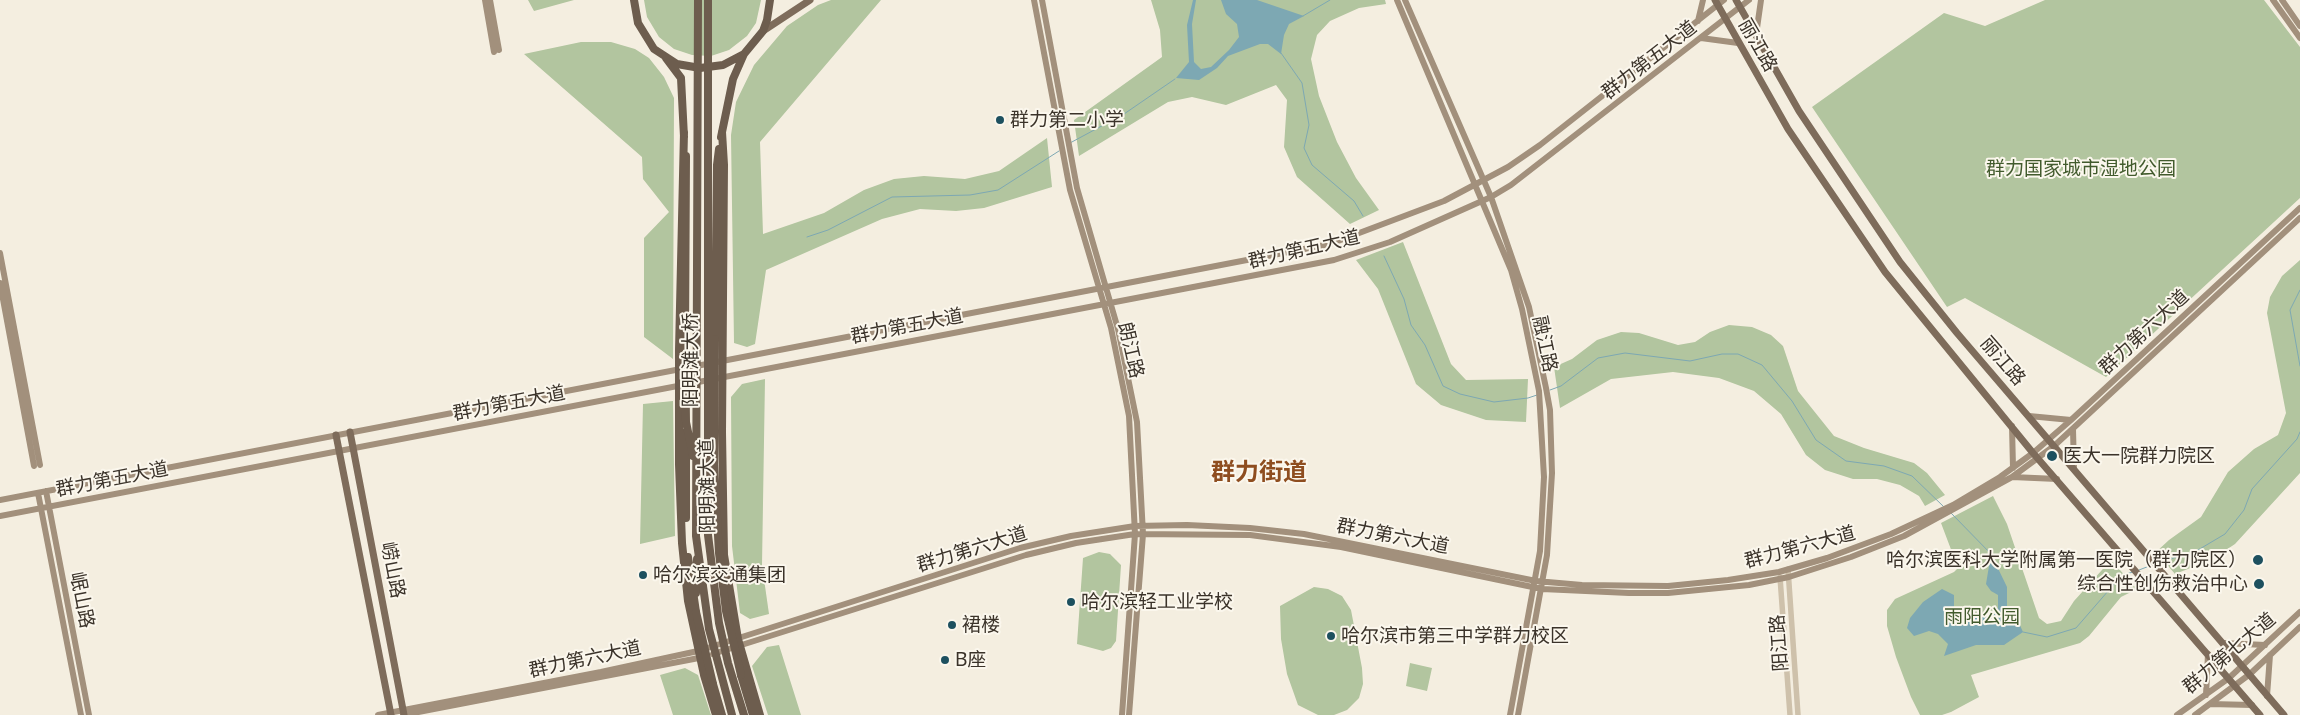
<!DOCTYPE html>
<html>
<head>
<meta charset="utf-8">
<style>
  body { margin:0 }
  canvas { display:block; background:#f4eee0 }
</style>
</head>
<body>
<canvas width="2300" height="715"></canvas>
<script>
const c = document.querySelector('canvas').getContext('2d');
c.lineJoin = 'round';
function fillPath(path, color) { c.fillStyle = color; c.fill(path, 'evenodd'); }
const toPath = rows => new Path2D(rows.map(r => 'M' + r).join(''));
function trace(path, color, width, dash) { c.strokeStyle = color; c.lineWidth = width; c.lineCap = dash ? 'butt' : 'round'; c.setLineDash(dash || []); c.stroke(path); }
function drawText(font, color, halo, rows, align = 'center') {
  c.font = font + ' Commissioner,"Noto Sans SC",sans-serif'; c.lineWidth = 4; c.setLineDash([]); c.textBaseline = 'middle'; c.strokeStyle = halo; c.fillStyle = color; for (const [text, x, y, turn = 0] of rows) {
    c.save(); c.translate(x, y); c.rotate((+turn || 0) * Math.PI / 180); c.textAlign = isNaN(turn) ? turn : align; if (halo) c.strokeText(text, 0, 0); c.fillText(text, 0, 0); c.restore();
  }
}
fillPath(toPath([
  [528,0,574,0,534,11],
  [644,0,761,0,756,23,747,36,729,50,711,56,692,55,674,49,659,37,647,17],
  [831,0,881,0,760,142,763,234,824,213,864,190,894,179,924,176,965,179,999,171,1047,138,1052,187,984,208,956,211,920,209,882,219,766,270,755,344,747,347,734,343,731,135,736,102,754,65,787,26,818,5],
  [1151,0,1385,0,1386,4,1359,8,1330,21,1317,35,1311,59,1319,96,1337,142,1356,178,1379,210,1350,224,1297,177,1284,147,1287,100,1276,85,1226,105,1192,97,1168,102,1079,156,1074,120,1162,57,1160,30],
  [2045,0,2264,0,2300,47,2300,198,2106,377,1965,298,1947,307,1812,107,1944,13,1985,26],
  [581,42,611,42,635,49,649,58,664,77,674,98,673,359,644,337,644,238,669,212,643,179,642,157,524,54],
  [1403,242,1451,364,1466,380,1528,379,1526,422,1486,420,1441,405,1416,384,1378,289,1356,260],
  [2300,260,2300,473,2235,544,2211,560,2175,574,2156,552,2169,540,2201,517,2228,472,2254,449,2278,435,2286,413,2267,313,2270,297,2282,276],
  [1729,325,1752,327,1771,335,1783,346,1798,391,1834,436,1864,448,1914,463,1927,473,1945,495,1925,506,1919,496,1900,485,1877,479,1853,479,1825,470,1806,455,1781,414,1754,391,1719,378,1673,372,1611,379,1560,408,1554,367,1572,359,1597,340,1621,332,1639,333,1678,345,1695,342,1710,332],
  [765,379,762,565,769,614,750,619,740,613,732,546,731,397,742,384],
  [673,401,675,536,640,544,643,404],
  [1993,496,2007,524,2039,618,2047,624,2061,621,2074,601,2111,560,2137,589,2121,597,2089,636,2080,643,1971,675,1979,697,1951,712,1942,715,1920,715,1911,697,1896,657,1887,626,1887,610,1895,599,1954,572,1958,568,1941,523],
  [1099,552,1110,554,1121,565,1116,641,1111,648,1103,651,1077,644,1083,558],
  [1314,587,1328,589,1342,596,1351,610,1362,668,1363,684,1359,698,1347,710,1334,715,1318,715,1298,705,1287,674,1281,639,1280,606],
  [779,645,801,715,768,715,752,666,767,647],
  [1410,663,1432,668,1427,691,1406,686],
  [685,668,698,675,711,715,673,715,660,675]
]), '#b2c59f');
fillPath(toPath([
  [1193,0,1196,0,1192,24,1194,62,1201,69,1211,67,1229,50,1239,37,1237,24,1226,14,1221,0,1257,0,1304,16,1289,24,1284,35,1281,54,1268,44,1260,44,1228,56,1217,68,1199,80,1176,78,1189,62,1187,25],
  [1991,554,2007,587,2007,611,2017,619,2023,632,2004,645,1976,645,1944,656,1948,644,1938,634,1929,631,1914,636,1907,628,1910,618,1923,602,1942,589,1954,595,1954,611,1959,614,1966,614,1975,618,1984,617,1998,608,1998,595,1991,591,1986,584]
]), '#7da8b3');
trace(toPath([
  [1303,16,1330,0],
  [1281,53,1302,83,1309,125,1304,148,1312,165,1354,201,1363,216],
  [1070,143,1124,114,1175,79],
  [807,237,828,230,892,197,970,195,998,190,1059,151],
  [1384,256,1404,299,1411,325,1425,345,1443,386,1460,394,1494,402,1528,398,1537,395],
  [2300,290,2290,310,2300,366],
  [1550,390,1561,386,1598,358,1625,353,1690,361,1722,354,1738,354,1762,365,1792,401,1816,440,1846,461,1884,466,1912,476,1944,507],
  [1951,513,1992,555],
  [2158,563,2198,550,2225,534,2244,510,2252,489,2297,439,2300,432],
  [2139,570,2152,565],
  [2023,632,2047,637,2076,628,2122,575,2133,572]
]), '#7da8b3', 1);
trace(toPath([
  [1788,569,1798,715],
  [1780,577,1790,715]
]), '#cec1ab', 5.5);
trace(toPath([
  [485,0,494,52],
  [490,0,499,50],
  [1034,0,1070,190,1111,328,1129,416,1135,534,1122,715],
  [1042,0,1077,188,1118,329,1137,422,1143,534,1129,715],
  [1397,0,1511,270,1522,309,1539,391,1544,477,1540,551,1510,715],
  [1405,0,1491,197,1529,307,1546,388,1550,410,1552,473,1547,555,1518,715],
  [2273,0,2300,38],
  [2282,0,2300,26],
  [1698,21,1703,0],
  [1756,35,1761,0],
  [1701,38,1738,43],
  [0,253,40,465],
  [0,283,34,466],
  [2029,416,2071,420],
  [2012,426,2013,468],
  [2073,429,2074,469],
  [2012,477,2057,479],
  [46,491,89,715],
  [38,493,81,715],
  [0,500,1330,244,1444,201,1508,167,1540,145,1724,0],
  [0,516,1334,260,1390,242,1491,197,1511,185,1749,0],
  [2223,643,2265,645],
  [713,654,1026,555,1076,543,1135,534,1250,535,1341,547,1542,589,1629,593,1668,593,1749,585,1789,577,1851,557,1904,536,2012,477,2054,446,2300,218],
  [2206,695,2208,654],
  [2267,696,2270,655],
  [2210,704,2252,705],
  [378,715,601,672,698,651,1020,548,1071,536,1135,526,1187,525,1250,528,1304,534,1536,581,1582,585,1668,586,1728,580,1779,572,1827,558,1891,534,1953,505,2000,477,2033,453,2071,420,2300,208],
  [403,715,704,657],
  [2177,715,2229,678,2300,612],
  [2195,715,2250,674,2300,627]
]), '#a2907c', 6);
trace(toPath([
  [1715,0,1788,129,1885,272,2033,453,2260,715],
  [1736,0,1799,111,1900,262,1957,333,2284,715],
  [763,31,810,0],
  [350,432,404,715],
  [336,435,391,715]
]), '#7e6c5b', 7);
trace(toPath([
  [634,0,638,23,654,49,677,64,700,68,723,65,744,54,763,31,767,20,770,0],
  [666,58,681,78,684,137],
  [684,132,679,350,679,464,682,543,688,601,704,675,716,715],
  [722,132,724,165,722,432,724,555,738,639,760,715],
  [721,137,733,79,744,54],
  [685,339,686,156],
  [715,339,717,165,719,149],
  [686,518,686,432],
  [688,557,696,612],
  [696,593,697,559],
  [741,675,753,715],
  [713,684,722,715]
]), '#6d5d4e', 8);
trace(toPath([
  [698,0,696,536,709,629,732,715],
  [708,0,708,535,719,623,728,663,744,715],
  [685,339,686,422,693,456],
  [715,339,714,464,719,553,726,611,741,675],
  [696,612,713,684]
]), '#6d5d4e', 8);
for (const [x, y, r, color] of [
  [1000,120,5,"#1d505f"],
  [2052,456,6,"#1d505f"],
  [2258,560,6,"#1d505f"],
  [643,575,5,"#1d505f"],
  [2259,584,6,"#1d505f"],
  [1071,602,5,"#1d505f"],
  [952,625,5,"#1d505f"],
  [1331,636,5,"#1d505f"],
  [945,660,5,"#1d505f"]
]) { const dot = new Path2D(); dot.arc(x, y, r, 0, 2 * Math.PI); c.fillStyle = color; c.fill(dot); trace(dot, '#fbf7ed', 2); }
drawText('19px', '#3b332a', '#fbf7ed', [
  ["丽江路",1758,45,60],
  ["群力第五大道",1649,60,-38],
  ["群力第五大道",1304,249,-13],
  ["群力第五大道",907,326,-11],
  ["群力第六大道",2144,332,-43],
  ["融江路",1545,344,78],
  ["朗江路",1131,350,77],
  ["阳明滩大桥",691,360,-90],
  ["丽江路",2003,361,49],
  ["群力第五大道",509,403,-11],
  ["群力第五大道",112,479,-11],
  ["阳明滩大道",707,486,-91],
  ["群力第六大道",1393,536,11],
  ["群力第六大道",1800,547,-15],
  ["群力第六大道",972,549,-17],
  ["崂山路",393,570,79],
  ["岷山路",82,600,79],
  ["阳江路",1779,643,-94],
  ["群力第七大道",2229,653,-40],
  ["群力第六大道",585,659,-12]
]);
drawText('19px', '#3b332a', '#fbf7ed', [
  ["群力第二小学",1010,120],
  ["医大一院群力院区",2063,456],
  ["哈尔滨医科大学附属第一医院（群力院区）",2247,560,"right"],
  ["哈尔滨交通集团",653,575],
  ["综合性创伤救治中心",2248,584,"right"],
  ["哈尔滨轻工业学校",1081,602],
  ["裙楼",962,625],
  ["哈尔滨市第三中学群力校区",1341,636],
  ["B座",955,660]
], 'left');
drawText('19px', '#425b2d', '#fbf7ed', [
  ["群力国家城市湿地公园",2081,169],
  ["雨阳公园",1982,617]
]);
drawText('bold 24px', '#8e4d1f', '#fbf7ed', [
  ["群力街道",1259,472]
]);
</script>
</body>
</html>
